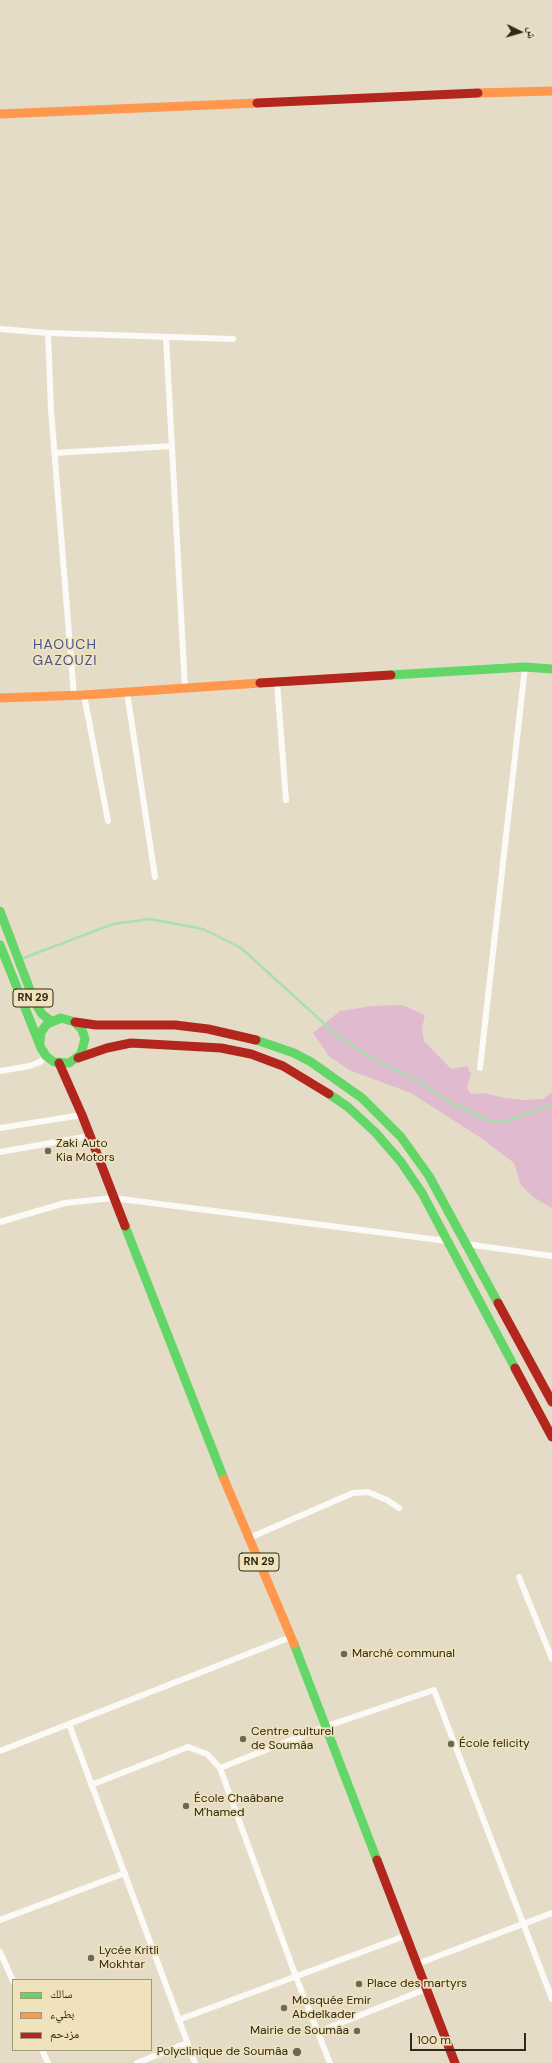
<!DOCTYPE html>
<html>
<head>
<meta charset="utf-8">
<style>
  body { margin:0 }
  #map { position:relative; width:552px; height:2063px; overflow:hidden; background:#e4dcc7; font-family:"DM Sans","Noto Naskh Arabic",sans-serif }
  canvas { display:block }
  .legend { position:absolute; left:12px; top:1979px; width:140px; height:72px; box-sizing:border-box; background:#f0e2bb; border:1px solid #a2987a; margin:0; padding:5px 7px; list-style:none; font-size:12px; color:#2d2819 }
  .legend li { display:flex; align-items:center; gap:8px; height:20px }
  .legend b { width:20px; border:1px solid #a2987a }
  .north { position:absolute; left:500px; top:12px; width:40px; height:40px; -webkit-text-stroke:3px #f0e2bb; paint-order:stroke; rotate:95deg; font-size:11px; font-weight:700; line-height:16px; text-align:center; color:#2d2819 }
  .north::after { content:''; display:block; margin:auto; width:14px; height:18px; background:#2d2819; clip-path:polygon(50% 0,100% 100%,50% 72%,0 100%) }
  .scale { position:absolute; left:410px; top:2033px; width:116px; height:18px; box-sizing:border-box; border:2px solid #2d2819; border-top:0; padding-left:5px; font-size:12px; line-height:14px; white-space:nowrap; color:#2d2819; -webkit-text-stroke:3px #f0e2bb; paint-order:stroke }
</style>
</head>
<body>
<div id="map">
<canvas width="552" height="2063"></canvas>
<ul class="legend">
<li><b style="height:5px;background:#63d668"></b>سالك</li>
<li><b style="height:5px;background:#ff974d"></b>بطيء</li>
<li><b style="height:5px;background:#b3261e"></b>مزدحم</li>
</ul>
<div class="north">ش</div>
<div class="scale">100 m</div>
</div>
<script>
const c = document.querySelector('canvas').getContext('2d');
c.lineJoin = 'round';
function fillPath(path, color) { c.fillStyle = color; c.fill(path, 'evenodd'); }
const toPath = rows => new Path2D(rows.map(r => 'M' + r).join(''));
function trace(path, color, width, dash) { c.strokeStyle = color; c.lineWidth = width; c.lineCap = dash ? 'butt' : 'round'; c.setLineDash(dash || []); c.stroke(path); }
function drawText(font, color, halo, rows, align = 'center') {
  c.font = font + ' "DM Sans",sans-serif'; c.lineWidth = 3.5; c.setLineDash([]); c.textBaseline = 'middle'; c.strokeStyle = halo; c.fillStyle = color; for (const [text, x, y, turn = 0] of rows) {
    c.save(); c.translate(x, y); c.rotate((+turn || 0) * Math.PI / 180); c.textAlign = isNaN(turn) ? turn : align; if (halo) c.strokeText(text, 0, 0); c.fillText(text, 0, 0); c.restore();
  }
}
fillPath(toPath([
  [402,1005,425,1015,422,1029,424,1041,451,1069,467,1066,471,1074,467,1088,471,1094,484,1093,505,1098,525,1100,543,1099,552,1092,552,1208,533,1197,521,1185,514,1163,481,1138,411,1093,349,1070,329,1056,313,1033,340,1011,372,1006]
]), '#e0bace');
trace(toPath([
  [21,959,113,924,150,919,203,929,241,948,338,1036,372,1058,420,1082,449,1102,489,1121,506,1121,552,1105]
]), '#a8e0af', 2.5);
trace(toPath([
  [0,329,48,333,233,339],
  [48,333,51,410,74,696],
  [166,337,185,688],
  [55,453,172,446],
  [277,682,286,800],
  [127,692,155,877],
  [84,695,108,821],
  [480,1068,525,667],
  [0,1071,30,1066,40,1062,46,1056],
  [0,1128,82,1115],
  [0,1152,90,1136],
  [0,1222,65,1203,113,1198,447,1241],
  [466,1244,552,1256],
  [249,1538,353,1493,368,1492,387,1500,399,1508],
  [519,1577,552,1659],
  [69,1724,195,2063],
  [0,1751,291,1637],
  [91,1785,188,1747,207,1754,220,1768],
  [0,1920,125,1873],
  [0,1952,13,1981],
  [417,1964,552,1913],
  [178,2020,405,1936],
  [318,2032,426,1989],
  [42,2050,48,2063],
  [137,2063,187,2043],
  [330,2063,296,1977,220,1768,324,1727,434,1690,552,1999]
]), '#fbfaf7', 6);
trace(toPath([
  [391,675,525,667,552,669],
  [0,911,35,1003,42,1014,51,1021],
  [0,945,41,1048,46,1056,54,1062,69,1063,81,1054,85,1039,82,1030,75,1022,61,1018,47,1024,41,1032,40,1042],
  [256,1040,294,1053,311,1062,362,1098,401,1137,429,1176,498,1303],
  [329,1094,348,1107,376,1133,401,1162,422,1193,515,1368],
  [125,1226,224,1479],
  [294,1644,377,1860]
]), '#63d668', 9);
trace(toPath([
  [478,93,552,91],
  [0,114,257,103],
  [0,698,84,695,260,683],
  [224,1479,294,1644]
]), '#ff974d', 9);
trace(toPath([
  [257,103,478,93],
  [260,683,391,675],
  [75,1022,96,1025,175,1025,208,1029,256,1040],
  [78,1058,107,1048,131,1043,221,1048,251,1054,283,1066,329,1094],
  [59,1063,82,1115,125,1226],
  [498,1303,552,1402],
  [515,1368,552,1437],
  [377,1860,455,2063]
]), '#b3261e', 9);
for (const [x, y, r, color] of [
  [48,1151,4,"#6d6756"],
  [344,1654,4,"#6d6756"],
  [243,1739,4,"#6d6756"],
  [451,1744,4,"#6d6756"],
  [186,1806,4,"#6d6756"],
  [91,1958,4,"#6d6756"],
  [359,1984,4,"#6d6756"],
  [284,2008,4,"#6d6756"],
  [357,2031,4,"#6d6756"],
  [297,2052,5,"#6d6756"]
]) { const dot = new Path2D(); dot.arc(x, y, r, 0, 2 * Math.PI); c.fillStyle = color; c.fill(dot); trace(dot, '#f0e2bb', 1.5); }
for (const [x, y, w] of [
  [33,998,40],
  [259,1562,40]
]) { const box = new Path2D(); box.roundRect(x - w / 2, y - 9, w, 18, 3); c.fillStyle = '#f0e2bb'; c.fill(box); trace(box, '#2d2819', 1); }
drawText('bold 11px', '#2d2819', null, [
  ["RN 29",33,998],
  ["RN 29",259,1562]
]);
drawText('12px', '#2d2819', '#f0e2bb', [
  ["Zaki Auto",56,1144],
  ["Kia Motors",56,1158],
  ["Marché communal",352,1654],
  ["Centre culturel",251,1732],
  ["de Soumâa",251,1746],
  ["École felicity",459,1744],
  ["École Chaâbane",194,1799],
  ["M'hamed",194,1813],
  ["Lycée Kritli",99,1951],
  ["Mokhtar",99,1965],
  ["Place des martyrs",367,1984],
  ["Mosquée Emir",292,2001],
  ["Abdelkader",292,2015],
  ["Mairie de Soumâa",349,2031,"right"],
  ["Polyclinique de Soumâa",288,2052,"right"]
], 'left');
c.letterSpacing = '1px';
drawText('14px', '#44528f', '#f0e2bb', [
  ["HAOUCH",65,645],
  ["GAZOUZI",65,661]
]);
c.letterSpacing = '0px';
</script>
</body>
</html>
